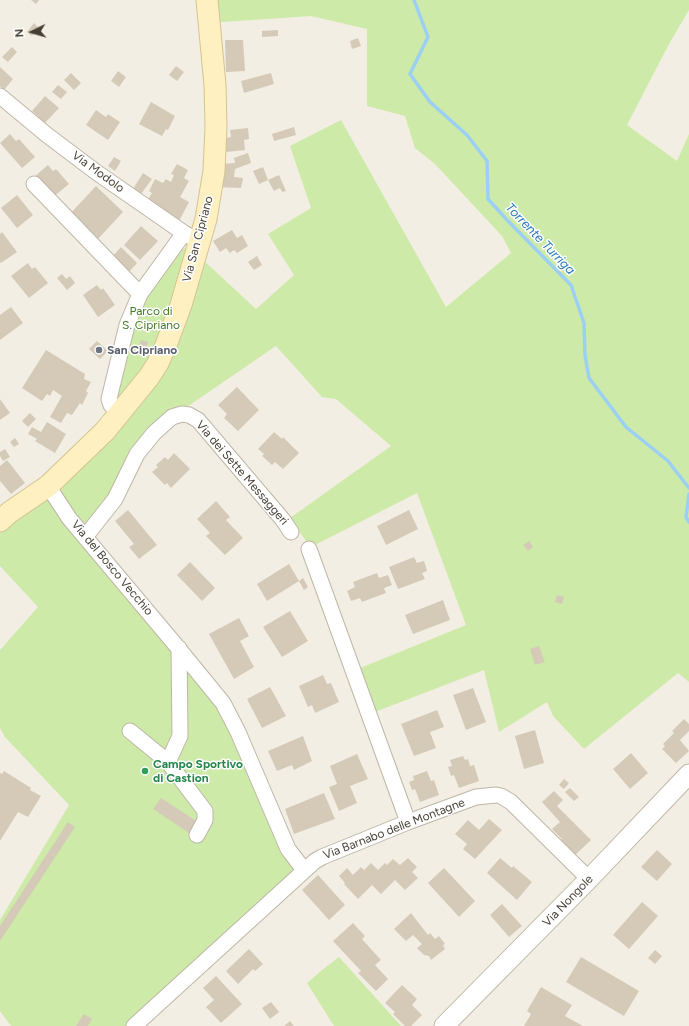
<!DOCTYPE html>
<html>
<head>
<meta charset="utf-8">
<style>
  body { margin:0 }
  #map { position:relative; width:689px; height:1026px; overflow:hidden; background:#f3eee3; font-family:Figtree,sans-serif }
  canvas { display:block }
  .north { position:absolute; left:12px; top:12px; width:40px; height:40px; -webkit-text-stroke:3px #fff; paint-order:stroke; rotate:265deg; font-size:11px; font-weight:700; line-height:16px; text-align:center; color:#453e33 }
  .north::after { content:''; display:block; margin:auto; width:14px; height:18px; background:#453e33; clip-path:polygon(50% 0,100% 100%,50% 72%,0 100%) }
</style>
</head>
<body>
<div id="map">
<canvas width="689" height="1026"></canvas>
<div class="north">N</div>
</div>
<script>
const c = document.querySelector('canvas').getContext('2d');
c.lineJoin = 'round';
function fillPath(path, color) { c.fillStyle = color; c.fill(path, 'evenodd'); }
const toPath = rows => new Path2D(rows.map(r => 'M' + r).join(''));
function trace(path, color, width, dash) { c.strokeStyle = color; c.lineWidth = width; c.lineCap = dash ? 'butt' : 'round'; c.setLineDash(dash || []); c.stroke(path); }
function drawText(font, color, halo, rows, align = 'center') {
  c.font = font + ' Figtree,sans-serif'; c.lineWidth = 3; c.setLineDash([]); c.textBaseline = 'middle'; c.strokeStyle = halo; c.fillStyle = color; for (const [text, x, y, turn = 0] of rows) {
    c.save(); c.translate(x, y); c.rotate((+turn || 0) * Math.PI / 180); c.textAlign = isNaN(turn) ? turn : align; if (halo) c.strokeText(text, 0, 0); c.fillText(text, 0, 0); c.restore();
  }
}
fillPath(toPath([
  [206,0,689,0,689,10,669,44,627,125,677,161,689,134,689,682,678,673,584,749,553,716,547,702,499,732,484,670,367,715,353,671,466,625,417,493,311,547,294,525,290,518,391,446,336,399,322,397,276,346,178,413,154,433,85,535,224,703,296,872,137,1026,11,1026,0,1011,0,920,69,805,5,737,0,728,0,650,38,607,0,566,0,514,94,432,117,403,114,401,139,308,177,251,189,247,256,309,294,275,268,234,311,208,290,146,341,120,446,307,511,253,502,236,435,164,415,148,405,116,367,106,367,29,311,16,208,23],
  [339,957,401,1026,334,1026,307,983,321,971]
]), '#cdeaa9');
trace(toPath([
  [414,0,428,37,410,74,430,102,467,135,487,161,488,199,508,221,571,285,584,323,585,355,589,378,626,427,668,461,689,488],
  [689,494,686,517,689,522]
]), '#9bd0f4', 3.5);
fillPath(toPath([
  [31,0,39,0,36,4],
  [34,23,39,28,32,36,27,32],
  [278,30,278,36,262,37,262,31],
  [358,38,361,46,352,49,350,41],
  [225,40,243,40,245,71,226,72],
  [12,47,17,52,8,62,2,57],
  [176,66,184,72,177,81,169,75],
  [0,67,13,79,4,90,0,86],
  [118,71,126,77,119,87,111,81],
  [71,73,81,83,74,90,64,80],
  [271,73,274,84,244,93,241,81],
  [58,85,67,92,61,99,52,92],
  [45,96,59,108,45,123,32,111],
  [151,102,175,116,168,130,166,129,162,136,139,124],
  [96,110,106,117,108,114,120,122,108,140,86,125],
  [294,127,296,135,274,141,272,134],
  [248,128,249,139,244,140,245,150,226,152,225,138,231,137,230,130],
  [10,134,16,141,19,139,35,157,22,168,0,143],
  [248,153,251,163,235,169,234,177,243,178,241,188,216,187,220,164,235,163,234,158],
  [114,157,121,161,115,171,108,166],
  [177,164,188,170,184,178,189,181,180,197,189,202,178,223,145,204,152,193,149,191,155,179,163,183,166,179,171,182,174,175,171,174],
  [48,165,53,171,56,169,69,184,52,198,34,177],
  [263,167,268,180,259,184,253,171],
  [143,173,152,179,141,194,133,189],
  [279,175,286,191,282,192,280,188,274,191,268,180],
  [96,186,123,212,97,240,69,215],
  [17,195,33,215,17,228,1,208],
  [141,226,158,241,140,260,124,245],
  [232,230,237,238,242,235,248,246,237,253,234,250,230,253,226,248,220,252,213,241],
  [2,232,17,252,1,263,0,262,0,234],
  [121,247,137,263,128,273,112,257],
  [257,256,262,265,254,270,248,262],
  [28,263,32,269,35,267,48,283,29,298,11,276],
  [62,274,66,279,70,276,75,283,67,290,57,278],
  [97,285,101,290,103,288,115,305,98,317,83,295],
  [11,307,23,323,0,340,0,315],
  [141,340,148,342,146,350,139,347],
  [97,341,108,351,100,359,89,349],
  [46,350,85,374,84,379,91,382,86,391,88,393,82,405,80,403,72,415,67,413,61,423,50,417,62,396,53,390,50,396,47,394,42,401,22,388],
  [237,387,259,410,238,431,224,418,227,414,218,405],
  [0,399,10,413,0,420],
  [30,413,36,419,28,427,22,421],
  [47,422,66,434,55,453,35,441,37,439,28,434,32,427,41,432],
  [274,432,282,439,283,437,299,453,283,469,275,462,272,465,262,456,264,454,258,449],
  [15,438,19,444,14,447,10,442],
  [5,449,10,457,3,461,0,456,0,452],
  [174,453,190,469,171,488,167,483,165,485,152,472,158,467,156,465,165,457,168,460],
  [7,460,25,483,11,494,0,481,0,466],
  [216,501,230,517,226,520,243,538,225,555,206,536,210,533,197,519],
  [128,510,157,545,139,559,129,547,134,544,115,521],
  [409,510,418,529,386,545,377,526],
  [529,541,533,547,528,551,523,545],
  [414,557,417,563,424,561,427,571,422,573,425,579,398,589,389,567],
  [190,562,215,588,202,601,177,575],
  [289,564,299,581,267,601,257,584],
  [377,573,379,578,388,575,392,585,384,588,386,593,362,602,360,598,351,601,347,591,355,587,353,582],
  [303,578,308,587,304,590,299,581],
  [557,595,564,597,562,604,555,602],
  [443,600,450,620,413,634,405,615],
  [290,611,308,641,282,657,263,627],
  [239,618,249,636,240,641,254,667,234,679,209,634],
  [539,646,545,662,535,665,530,649],
  [323,675,327,684,331,683,339,702,315,713,312,705,308,707,299,686],
  [270,687,286,716,262,728,247,699],
  [473,688,486,722,466,730,453,695],
  [437,710,444,727,430,732,436,748,414,756,401,724],
  [684,719,689,724,689,731,680,740,689,751,676,763,662,749,665,746,663,744,674,733,672,731],
  [535,730,544,763,524,769,515,736],
  [303,736,312,761,294,770,292,765,277,771,268,751],
  [631,753,648,773,630,789,613,769],
  [357,754,368,779,350,786,357,803,339,811,329,787,337,784,330,766],
  [463,756,465,760,468,759,470,766,474,765,479,781,459,788,454,775,451,776,448,767,452,766,450,760],
  [4,771,31,788,30,790,41,796,28,817,18,812,0,841,0,773,2,774],
  [427,771,431,781,434,780,439,795,420,802,415,789,412,790,409,782,414,780,413,776],
  [564,779,569,783,564,789,559,785],
  [570,788,579,797,574,801,565,792],
  [554,791,563,800,557,806,591,840,573,857,559,843,562,839,552,829,560,822,542,802],
  [324,793,335,819,294,834,285,809],
  [161,798,196,821,189,833,153,809],
  [489,819,502,830,475,859,463,849,467,844,455,834,468,820,479,830],
  [68,822,75,827,0,941,0,926],
  [657,850,672,864,657,881,641,867],
  [408,858,417,867,412,872,418,878,405,890,395,880,381,894,372,885,358,899,344,884,345,883,339,876,347,868,353,875,361,867,364,870,371,863,378,870,385,863,387,865,393,859,400,865],
  [500,858,512,868,513,866,532,882,517,900,487,873],
  [444,868,475,901,459,917,428,883],
  [318,875,345,905,329,920,302,890],
  [642,902,658,916,629,949,613,935],
  [502,904,522,926,509,937,490,915],
  [411,913,428,935,430,933,435,939,439,936,445,944,443,945,445,949,431,960,429,956,424,955,417,948,422,944,413,935,406,941,394,929],
  [353,923,365,936,362,939,381,960,375,965,388,979,376,991,358,973,361,971,333,941],
  [249,949,263,964,255,971,253,969,238,984,226,971],
  [655,950,662,956,655,964,648,958],
  [581,957,639,991,624,1016,566,982],
  [216,976,242,1004,221,1023,206,1007,214,1000,203,988],
  [402,985,417,999,412,1005,422,1015,411,1026,405,1026,393,1014,395,1012,385,1003],
  [541,987,572,1005,565,1016,583,1026,524,1026,531,1014,527,1011],
  [271,1002,279,1012,270,1019,262,1008],
  [84,1014,92,1019,88,1026,76,1026],
  [290,1021,294,1026,284,1026]
]), '#d5cab8');
const minor = toPath([
  [0,96,47,135,96,172,184,233,200,242],
  [34,184,140,294],
  [120,413,111,405,109,399,127,325,140,294,184,233],
  [48,486,69,518,174,643,223,703,238,732,288,849,304,870],
  [85,537,115,499,137,454,154,433,172,417,182,414,189,415,198,420,283,520,291,532],
  [309,549,408,822],
  [130,731,168,762,180,736,179,648],
  [168,762,205,811,205,820,197,835],
  [134,1026,315,861,322,857,408,822,476,797,496,795,501,796,511,802,589,879]
]);
const tertiary = toPath([
  [444,1026,589,879,689,774]
]);
const secondary = toPath([
  [0,521,10,512,48,486,105,431,149,377,158,363,166,345,181,305,206,219,214,171,216,127,215,85,207,0]
]);
trace(minor, '#bfb6a6', 17);
trace(tertiary, '#bfb6a6', 21);
trace(secondary, '#d5c390', 23);
trace(minor, '#fff', 15);
trace(tertiary, '#fff', 19);
trace(secondary, '#fff0c1', 21);
for (const [x, y, r, color] of [
  [99,350,4,"#6b7280"],
  [145,771,4,"#2e9e5b"]
]) { const dot = new Path2D(); dot.arc(x, y, r, 0, 2 * Math.PI); c.fillStyle = color; c.fill(dot); trace(dot, '#fff', 1.5); }
drawText('12px', '#453e33', '#fff', [
  ["Via Modolo",98,172,36],
  ["Via San Cipriano",198,239,-75],
  ["Via dei Sette Messaggeri",242,473,49],
  ["Via del Bosco Vecchio",112,568,50],
  ["Via Barnabo delle Montagne",394,829,-21],
  ["Via Nongole",568,901,-46]
]);
drawText('12px', '#447a24', '#fff', [
  ["Parco di",151,311],
  ["S. Cipriano",151,325]
]);
drawText('bold 12px', '#5b616d', '#fff', [
  ["San Cipriano",107,350]
], 'left');
drawText('bold 12px', '#27864d', '#fff', [
  ["Campo Sportivo",153,764],
  ["di Castion",153,778]
], 'left');
drawText('italic 13px', '#277ab6', '#fff', [
  ["Torrente Turriga",540,239,46]
]);
</script>
</body>
</html>
